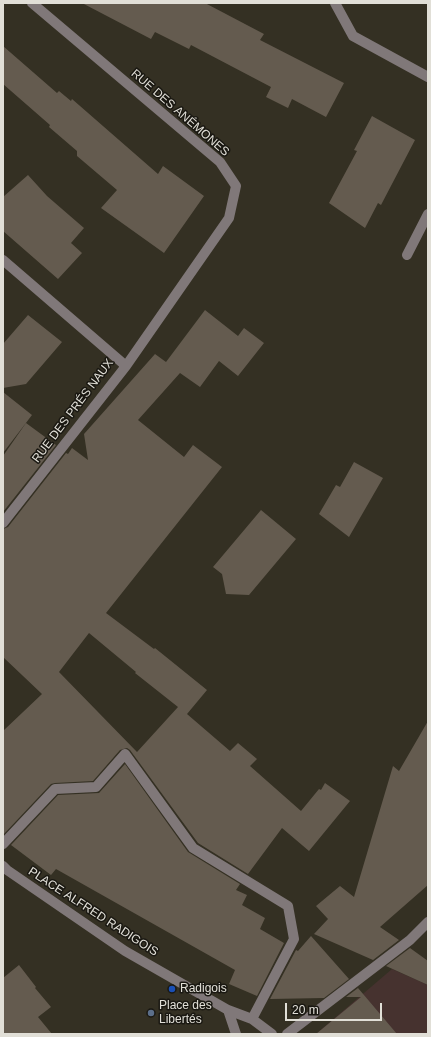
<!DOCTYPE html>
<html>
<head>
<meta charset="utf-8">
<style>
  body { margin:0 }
  #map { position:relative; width:431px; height:1037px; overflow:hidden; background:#343023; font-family:Arial,sans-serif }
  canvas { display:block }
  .frame { position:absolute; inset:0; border:4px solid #e1dfd7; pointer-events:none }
  .scale { position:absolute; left:285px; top:1003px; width:97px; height:18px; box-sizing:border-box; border:2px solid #e1dfd7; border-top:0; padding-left:5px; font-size:12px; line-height:14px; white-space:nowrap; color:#e1dfd7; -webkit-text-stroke:3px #1a1812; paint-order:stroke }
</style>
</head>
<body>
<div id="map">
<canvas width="431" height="1037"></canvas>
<div class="frame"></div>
<div class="scale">20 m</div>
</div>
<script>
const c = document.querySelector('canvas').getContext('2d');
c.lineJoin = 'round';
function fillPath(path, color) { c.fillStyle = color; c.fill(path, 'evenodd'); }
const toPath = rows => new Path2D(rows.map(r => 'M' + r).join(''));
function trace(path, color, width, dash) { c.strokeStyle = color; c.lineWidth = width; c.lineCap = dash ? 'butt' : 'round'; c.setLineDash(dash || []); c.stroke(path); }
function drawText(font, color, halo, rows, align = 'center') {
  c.font = font + ' Arial,sans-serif'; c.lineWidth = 3; c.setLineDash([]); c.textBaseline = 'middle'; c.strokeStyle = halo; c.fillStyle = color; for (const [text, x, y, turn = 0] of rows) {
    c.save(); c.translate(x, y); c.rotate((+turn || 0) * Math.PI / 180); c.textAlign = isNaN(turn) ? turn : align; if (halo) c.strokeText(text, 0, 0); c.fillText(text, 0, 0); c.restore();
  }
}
fillPath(toPath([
  [392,969,428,985,428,1034,316,1034]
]), '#46322f');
fillPath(toPath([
  [82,3,205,3,264,34,260,40,344,83,326,117,292,99,288,108,266,97,271,87,191,45,189,49,155,32,151,39],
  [3,46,57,93,59,91,71,101,72,99,158,174,163,166,204,196,164,253,101,208,117,190,77,156,77,151,49,127,50,125,3,84],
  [372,116,415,140,381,205,378,203,365,228,329,203,357,151,354,150],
  [28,175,47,196,84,228,71,243,82,253,58,279,3,231,3,197],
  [205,310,238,336,244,328,264,343,238,376,219,361,200,387,180,373,138,420,184,457,193,445,222,467,106,613,154,649,155,648,207,690,187,714,230,751,238,743,257,759,250,766,301,811,319,789,321,790,325,783,350,801,309,851,282,828,248,874,198,843,130,750,127,748,120,750,93,781,55,783,51,784,3,835,3,731,42,694,3,657,3,529,8,527,66,453,68,454,72,448,88,460,84,434,155,354,166,362],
  [89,633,136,672,135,673,178,707,137,752,59,672],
  [28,315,62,342,26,384,3,388,3,344],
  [3,392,32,415,3,453],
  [26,423,56,445,3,512,3,456],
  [354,462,383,478,349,537,319,514,336,485,340,487],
  [261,510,296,539,249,595,226,594,222,574,213,567],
  [428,721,428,885,380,927,399,940,373,960,314,934,328,919,316,906,340,886,354,897,393,766,399,771],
  [125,764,188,852,240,884,236,890,247,895,242,905,265,918,260,929,284,943,257,996,229,984,235,970,56,869,51,875,11,845,58,795,99,793],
  [311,936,349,979,324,998,270,999,296,950,298,951],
  [410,948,428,961,428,985,386,966],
  [19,965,36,987,35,988,51,1007,38,1017,52,1034,3,1034,3,978],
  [358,988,397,1034,316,1034,361,997,346,997]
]), '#645b4f');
trace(toPath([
  [335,3,353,36,428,77],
  [407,255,428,214],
  [3,260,126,366],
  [3,523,126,366,229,218,236,186,220,162,32,3],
  [3,844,55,789,96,787,125,754,193,848,288,906,294,939,252,1019],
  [3,866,7,870,125,951,228,1010,252,1019,272,1034],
  [228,1010,236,1034],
  [287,1034,410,940,428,922]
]), '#807879', 10);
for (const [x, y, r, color] of [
  [172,989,4,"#1a4fb4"],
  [151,1013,4,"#5c6f8a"]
]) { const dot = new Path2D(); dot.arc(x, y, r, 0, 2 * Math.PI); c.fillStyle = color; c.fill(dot); trace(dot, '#1a1812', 1.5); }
drawText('12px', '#e1dfd7', '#1a1812', [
  ["RUE DES ANÉMONES",180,113,41],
  ["RUE DES PRÉS NAUX",73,411,-53],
  ["PLACE ALFRED RADIGOIS",93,912,33]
]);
drawText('12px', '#e1dfd7', '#1a1812', [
  ["Radigois",180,989],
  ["Place des",159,1006],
  ["Libertés",159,1020]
], 'left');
</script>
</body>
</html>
